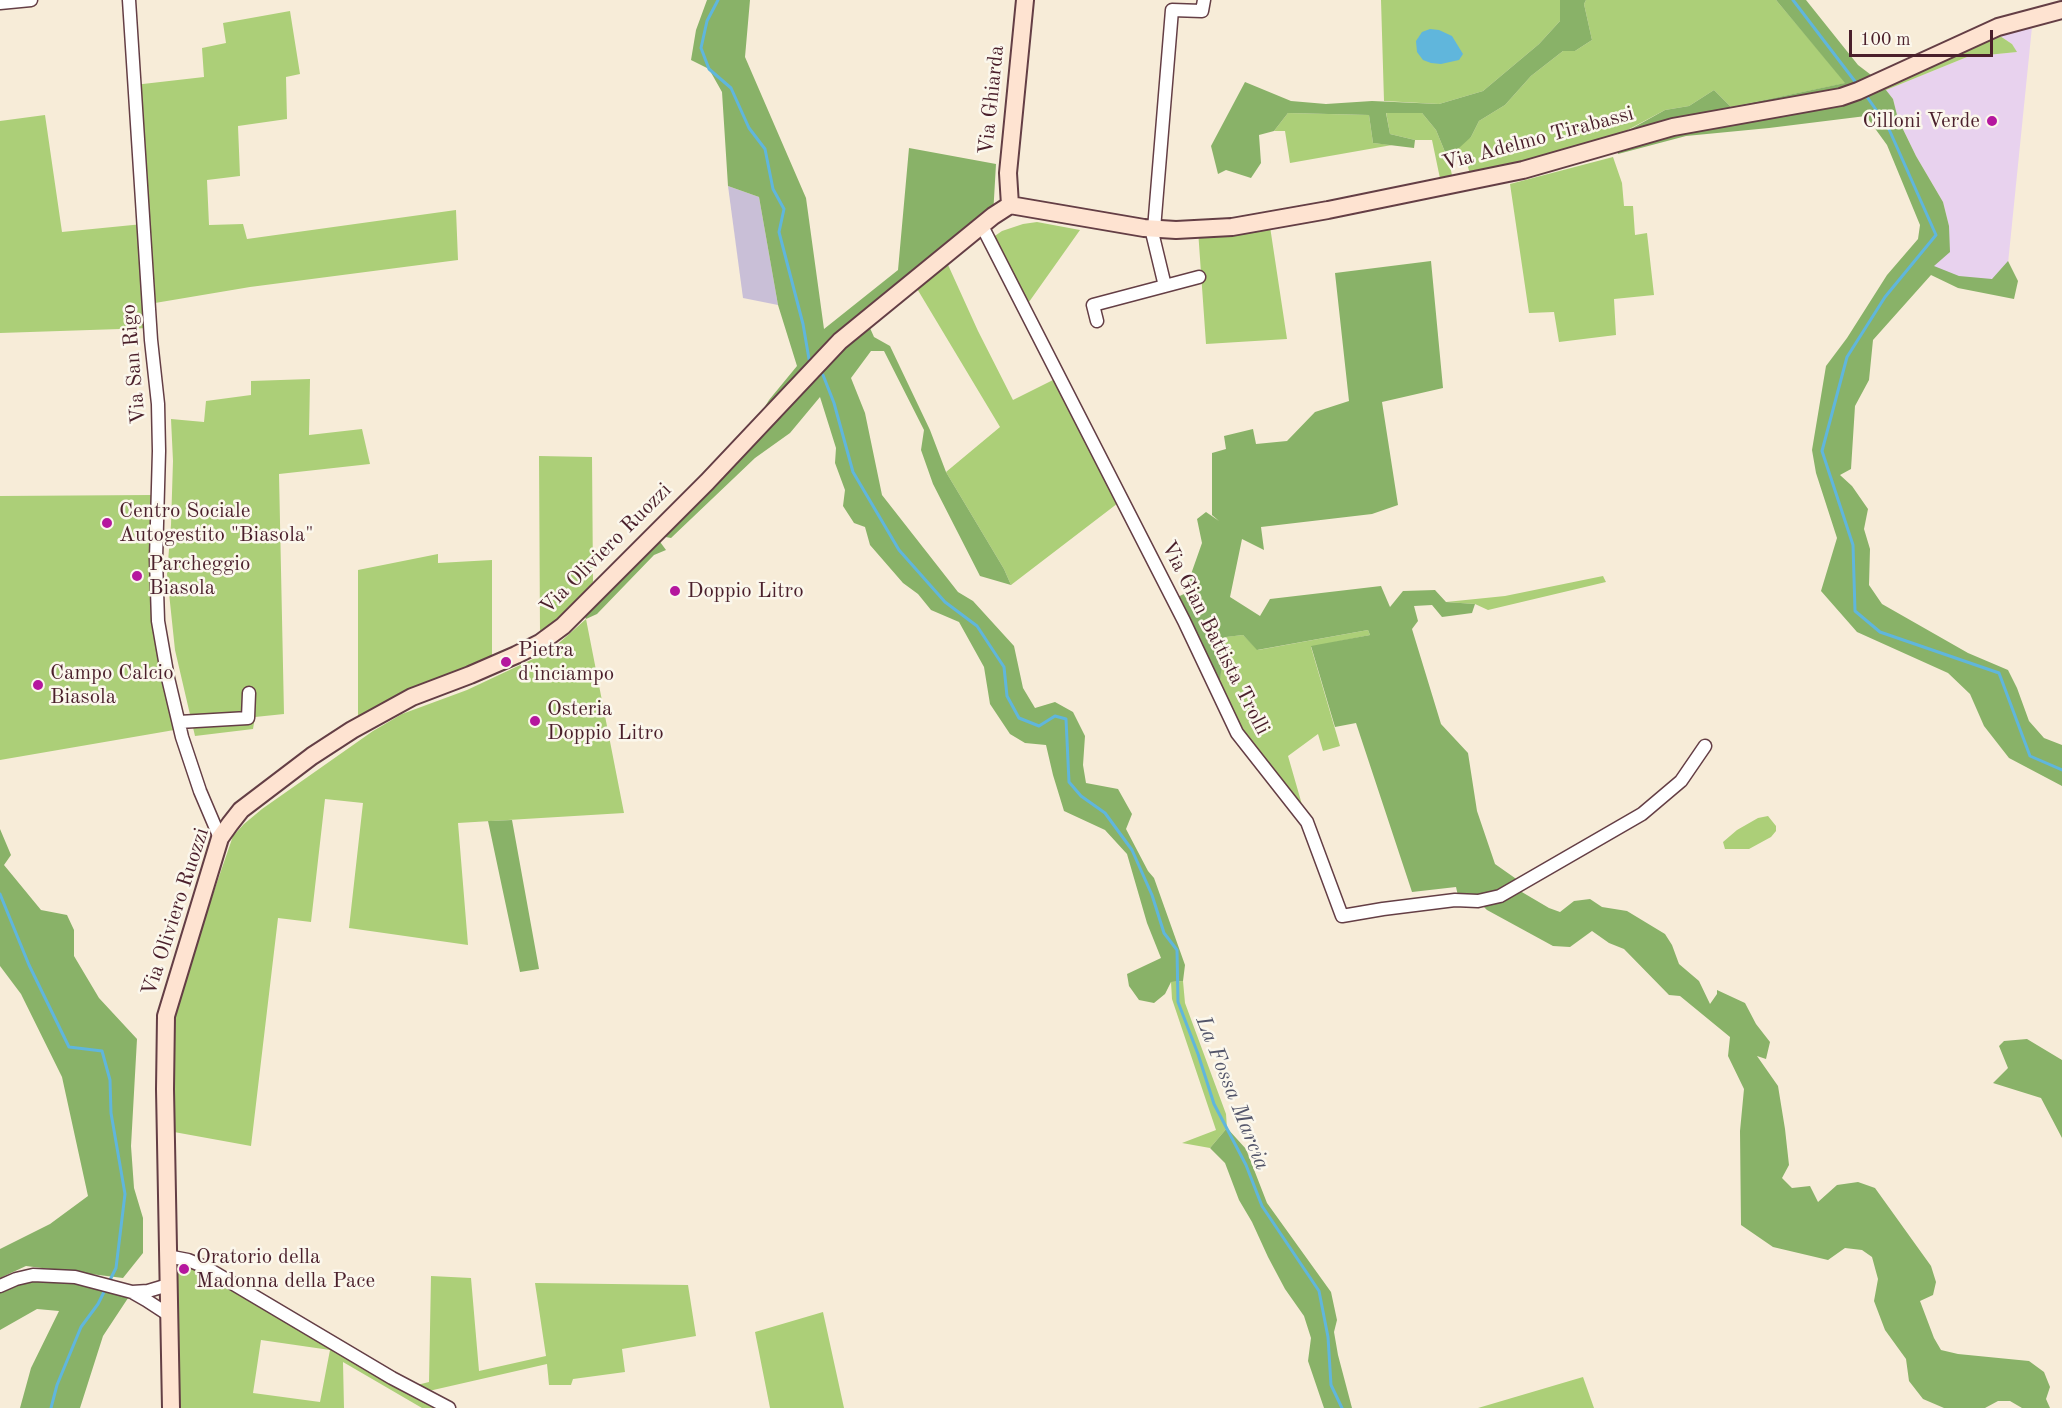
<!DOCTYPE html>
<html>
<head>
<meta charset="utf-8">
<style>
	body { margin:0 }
	#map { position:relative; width:2062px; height:1408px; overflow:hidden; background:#f7ecd8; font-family:"Old Standard TT",serif }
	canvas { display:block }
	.scale { position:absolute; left:1849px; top:30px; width:144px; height:27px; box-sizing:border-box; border:3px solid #4a1f2b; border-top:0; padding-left:8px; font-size:18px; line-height:21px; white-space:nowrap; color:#4a1f2b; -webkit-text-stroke:4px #fbf7ec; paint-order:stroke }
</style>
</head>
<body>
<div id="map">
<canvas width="2062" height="1408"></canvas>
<div class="scale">100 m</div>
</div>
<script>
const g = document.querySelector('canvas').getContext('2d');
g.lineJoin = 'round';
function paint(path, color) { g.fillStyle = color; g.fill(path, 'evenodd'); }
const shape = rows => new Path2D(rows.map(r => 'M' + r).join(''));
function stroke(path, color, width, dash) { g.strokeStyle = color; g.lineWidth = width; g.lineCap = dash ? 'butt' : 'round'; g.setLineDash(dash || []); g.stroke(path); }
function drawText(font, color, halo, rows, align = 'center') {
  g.font = font + ' "Old Standard TT",serif'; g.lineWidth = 5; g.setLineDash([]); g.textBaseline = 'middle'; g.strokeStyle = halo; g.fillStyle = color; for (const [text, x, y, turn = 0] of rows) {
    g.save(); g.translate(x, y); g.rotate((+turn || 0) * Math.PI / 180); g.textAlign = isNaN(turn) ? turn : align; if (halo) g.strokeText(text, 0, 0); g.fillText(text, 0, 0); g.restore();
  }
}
paint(shape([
	[2033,17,2005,293,1929,269,1949,226,1943,202,1916,156,1898,119,1893,99,1886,90,1967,57,2016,52,2012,44,1997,34]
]), '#e8d2ee');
paint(shape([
	[728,186,759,197,778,305,743,298]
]), '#c9bfd7');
paint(shape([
	[1381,0,1560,0,1560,21,1539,44,1483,91,1439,104,1384,101],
	[1586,0,1776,0,1846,83,1731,107,1714,90,1689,106,1665,110,1620,134,1472,182,1464,152,1448,156,1454,185,1442,188,1432,140,1415,140,1390,134,1386,112,1422,113,1436,130,1445,152,1471,137,1479,121,1505,105,1531,76,1563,51,1575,51,1592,40,1584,4],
	[290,11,300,74,286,77,287,119,238,126,240,176,207,180,209,225,243,224,247,239,456,210,458,260,250,287,149,304,150,328,0,333,0,121,45,115,62,232,143,224,134,85,204,77,202,48,226,43,223,23],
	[1997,34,2012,44,2017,52,1967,57,1886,90,1879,81],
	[1288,113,1369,115,1373,143,1392,145,1290,163,1285,131,1274,131],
	[1613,157,1622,183,1624,206,1633,206,1635,235,1647,233,1654,295,1614,299,1616,335,1559,342,1554,312,1529,313,1510,184],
	[1269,220,1287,339,1206,344,1198,230],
	[1037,222,1080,230,1024,309,989,240,1002,231,1023,224],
	[944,256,978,331,1013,400,1059,377,1122,500,1011,585,1004,569,946,472,1000,427,913,282],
	[310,379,309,435,362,429,370,464,279,474,284,714,255,717,253,729,195,736,175,650,167,574,171,525,173,461,171,419,204,422,206,401,251,395,251,381],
	[539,456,592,457,593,582,570,611,540,633],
	[151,495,151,617,158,617,180,729,0,760,0,496],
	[438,554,438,563,492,560,492,658,358,717,358,570],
	[1603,576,1606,582,1488,610,1475,604,1446,602,1505,596],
	[586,619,624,813,458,823,468,945,349,928,363,803,325,799,311,922,278,918,251,1146,174,1132,174,1007,233,836,244,824,262,809,373,731,402,714,467,690,550,651],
	[1368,630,1370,635,1311,647,1340,746,1323,751,1318,734,1288,756,1307,822,1237,733,1218,694,1225,637,1243,635,1258,650],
	[1768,816,1776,826,1776,831,1771,837,1749,849,1725,849,1723,842,1737,830,1758,818],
	[1183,981,1185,1003,1226,1114,1227,1128,1210,1148,1182,1143,1216,1130,1172,999,1171,982],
	[176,1262,199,1268,409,1387,429,1382,431,1276,471,1278,479,1371,546,1356,535,1283,688,1285,696,1336,622,1349,625,1372,573,1379,571,1385,549,1385,547,1364,420,1393,436,1402,435,1408,422,1408,343,1362,344,1408,178,1408],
	[261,1340,330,1350,320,1402,253,1393],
	[823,1312,844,1408,770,1408,755,1332],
	[1583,1377,1594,1408,1478,1408]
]), '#accf78');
paint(shape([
	[707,0,750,0,745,57,806,198,824,329,898,270,909,148,996,164,993,216,866,319,874,337,890,346,930,430,946,472,1004,569,1011,585,980,576,933,484,921,450,924,430,884,351,871,351,851,378,865,413,882,495,958,592,973,601,1014,646,1023,688,1035,708,1055,702,1073,712,1085,736,1083,765,1086,783,1118,789,1132,814,1126,829,1148,871,1154,878,1185,965,1183,981,1171,982,1165,994,1154,1003,1139,1000,1129,986,1127,974,1161,958,1147,923,1127,854,1105,830,1064,811,1053,775,1046,745,1025,743,1010,734,990,704,984,667,959,622,931,610,918,594,903,583,870,545,865,527,854,523,843,506,845,490,835,463,836,448,820,397,790,433,755,458,671,538,655,535,666,550,654,555,597,614,586,619,581,608,744,441,769,400,797,366,778,305,759,197,728,186,722,92,709,69,691,60,696,30],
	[1560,0,1586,0,1584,4,1592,40,1575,51,1563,51,1531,76,1505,105,1479,121,1471,137,1459,148,1445,152,1436,130,1422,113,1386,113,1390,134,1415,140,1414,148,1373,143,1369,115,1288,113,1274,131,1259,135,1261,163,1251,178,1226,170,1218,174,1211,146,1245,82,1291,101,1326,104,1372,101,1439,104,1483,91,1539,44,1560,21],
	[1776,0,1806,0,1858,65,1879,81,1893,99,1898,119,1916,156,1943,202,1949,226,1950,252,1934,266,1959,276,1992,279,2008,261,2018,281,2014,299,1958,288,1931,275,1873,340,1869,380,1855,406,1851,469,1840,475,1852,486,1868,509,1864,529,1870,549,1869,585,1882,604,1968,653,2008,670,2017,688,2029,721,2044,738,2062,745,2062,786,2009,758,1984,726,1970,694,1948,673,1857,632,1821,591,1837,538,1816,473,1812,450,1826,366,1847,338,1887,275,1918,239,1920,225,1887,145,1866,116,1769,128,1686,136,1618,154,1616,144,1620,135,1665,110,1689,106,1714,90,1731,107,1845,83],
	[1431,261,1443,388,1382,402,1398,505,1372,514,1261,527,1264,550,1242,539,1230,597,1260,616,1270,599,1381,586,1390,607,1403,591,1435,590,1446,602,1475,604,1472,613,1442,617,1432,605,1414,606,1418,621,1412,629,1441,724,1468,753,1477,811,1495,864,1522,883,1515,888,1549,908,1560,912,1574,901,1590,899,1602,907,1627,911,1665,934,1672,945,1679,964,1699,981,1710,1004,1717,994,1717,990,1745,1003,1756,1024,1770,1042,1766,1059,1757,1056,1778,1086,1785,1129,1789,1165,1782,1178,1792,1188,1810,1186,1818,1202,1837,1185,1858,1182,1875,1188,1931,1266,1936,1282,1933,1295,1920,1301,1934,1338,1941,1350,1958,1354,2029,1361,2044,1372,2050,1387,2046,1399,2050,1408,2022,1408,2010,1401,1998,1401,1985,1408,1944,1408,1923,1399,1909,1381,1906,1359,1885,1330,1874,1301,1878,1279,1872,1257,1862,1250,1845,1248,1828,1260,1773,1247,1741,1225,1740,1131,1744,1089,1728,1056,1730,1037,1680,996,1669,995,1624,949,1609,943,1592,931,1570,947,1553,946,1487,910,1478,901,1459,900,1456,887,1412,892,1356,723,1335,727,1311,646,1370,635,1368,630,1257,650,1243,635,1226,637,1218,694,1173,599,1184,594,1202,543,1197,519,1206,512,1219,521,1212,515,1212,453,1226,449,1224,436,1253,429,1256,444,1287,441,1315,412,1349,401,1335,273],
	[512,820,539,969,520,972,488,821],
	[0,829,11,855,4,865,41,910,67,915,74,930,74,956,99,998,137,1039,131,1146,134,1188,143,1218,143,1253,123,1278,26,1266,0,1278,0,1249,50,1224,88,1196,62,1077,21,994,0,966],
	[2027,1039,2062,1060,2062,1138,2041,1098,1993,1083,2008,1068,1999,1046,2004,1041],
	[1227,1128,1246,1149,1267,1203,1331,1292,1337,1320,1334,1332,1338,1355,1352,1408,1324,1408,1308,1361,1311,1338,1304,1316,1285,1289,1268,1257,1252,1222,1239,1200,1225,1163,1210,1148],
	[33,1275,132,1292,103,1336,80,1408,20,1408,31,1368,59,1311,37,1309,0,1330,0,1286]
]), '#89b268');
paint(shape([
	[1430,29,1439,30,1452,36,1463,54,1459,60,1441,64,1431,63,1423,60,1417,52,1416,41,1422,32]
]), '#60b6dc');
stroke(shape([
	[718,0,707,21,701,48,709,69,731,88,749,128,765,149,773,189,784,209,779,232,803,324,809,359],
	[1793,0,1857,84],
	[1865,94,1888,127,1936,235,1885,297,1847,357,1822,451,1853,545,1855,611,1880,632,1999,673,2030,756,2062,770],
	[823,375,834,403,853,472,899,550,945,602,977,626,1004,667,1007,696,1019,718,1039,726,1055,716,1066,719,1069,782,1081,796,1105,813,1132,850,1152,895,1164,933,1177,950,1178,1002,1198,1054,1214,1104,1246,1165,1262,1206,1319,1291,1328,1337,1331,1385,1342,1408],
	[0,894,29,965,69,1047,102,1051,110,1080,111,1113,125,1194,116,1268,109,1282],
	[51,1408,57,1385,81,1327,98,1304,106,1288]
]), '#60b6dc', 3);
const street = shape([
	[129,0,151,340,158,404,159,451,156,559,158,621,168,678,182,737,200,791,220,838],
	[0,3,31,0],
	[982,226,1184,621,1237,733,1307,822,1342,916,1383,909,1455,900,1478,901,1500,896,1642,814,1681,781,1705,746],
	[1151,228,1165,286],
	[1154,229,1172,10,1202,11,1204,0],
	[1097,321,1093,305,1199,277],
	[179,722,248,718,249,693],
	[167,1256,188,1260,205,1267,392,1378,449,1408],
	[0,1286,16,1279,33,1275,75,1277,132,1292,146,1300,169,1315],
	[132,1292,148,1291,168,1285]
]);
const secondary = shape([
	[1010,205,1144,228,1176,230,1232,227,1328,210,1523,170,1673,127,1841,97,1858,91,1998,27,2062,10],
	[1010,205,1008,173,1025,0],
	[171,1408,165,1089,166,1016,220,838,230,824,241,810,312,756,352,730,412,697,470,675,516,655,540,643,563,626,707,482,840,341,993,216,1010,205]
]);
stroke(street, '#643e45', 15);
stroke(secondary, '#643e45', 20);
stroke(street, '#fff', 12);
stroke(secondary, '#fee3d1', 16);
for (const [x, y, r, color] of [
	[1992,121,6,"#b5179e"],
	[107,523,6,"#b5179e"],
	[137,576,6,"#b5179e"],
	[675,591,6,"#b5179e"],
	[506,662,6,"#b5179e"],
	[38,685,6,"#b5179e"],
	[535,721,6,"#b5179e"],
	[184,1269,6,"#b5179e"]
]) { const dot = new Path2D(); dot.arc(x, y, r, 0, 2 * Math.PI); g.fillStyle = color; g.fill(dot); stroke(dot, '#fbf7ec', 2); }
drawText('21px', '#4a1f2b', '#fbf7ec', [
	["Via Ghiarda",992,100,-84],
	["Via Adelmo Tirabassi",1538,139,-15],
	["Via San Rigo",134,364,-95],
	["Via Oliviero Ruozzi",606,549,-45],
	["Via Gian Battista Trolli",1215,638,63],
	["Via Oliviero Ruozzi",176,912,-72]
]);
drawText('21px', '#4a1f2b', '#fbf7ec', [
	["Cilloni Verde",1980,121,"right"],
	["Centro Sociale",119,511],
	["Autogestito \"Biasola\"",119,535],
	["Parcheggio",149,564],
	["Biasola",149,588],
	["Doppio Litro",687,591],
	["Pietra",518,650],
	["d'inciampo",518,674],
	["Campo Calcio",50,673],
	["Biasola",50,697],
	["Osteria",547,709],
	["Doppio Litro",547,733],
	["Oratorio della",196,1257],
	["Madonna della Pace",196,1281]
], 'left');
drawText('italic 22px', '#525469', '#fbf7ec', [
	["La Fossa Marcia",1232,1093,68]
]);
</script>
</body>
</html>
